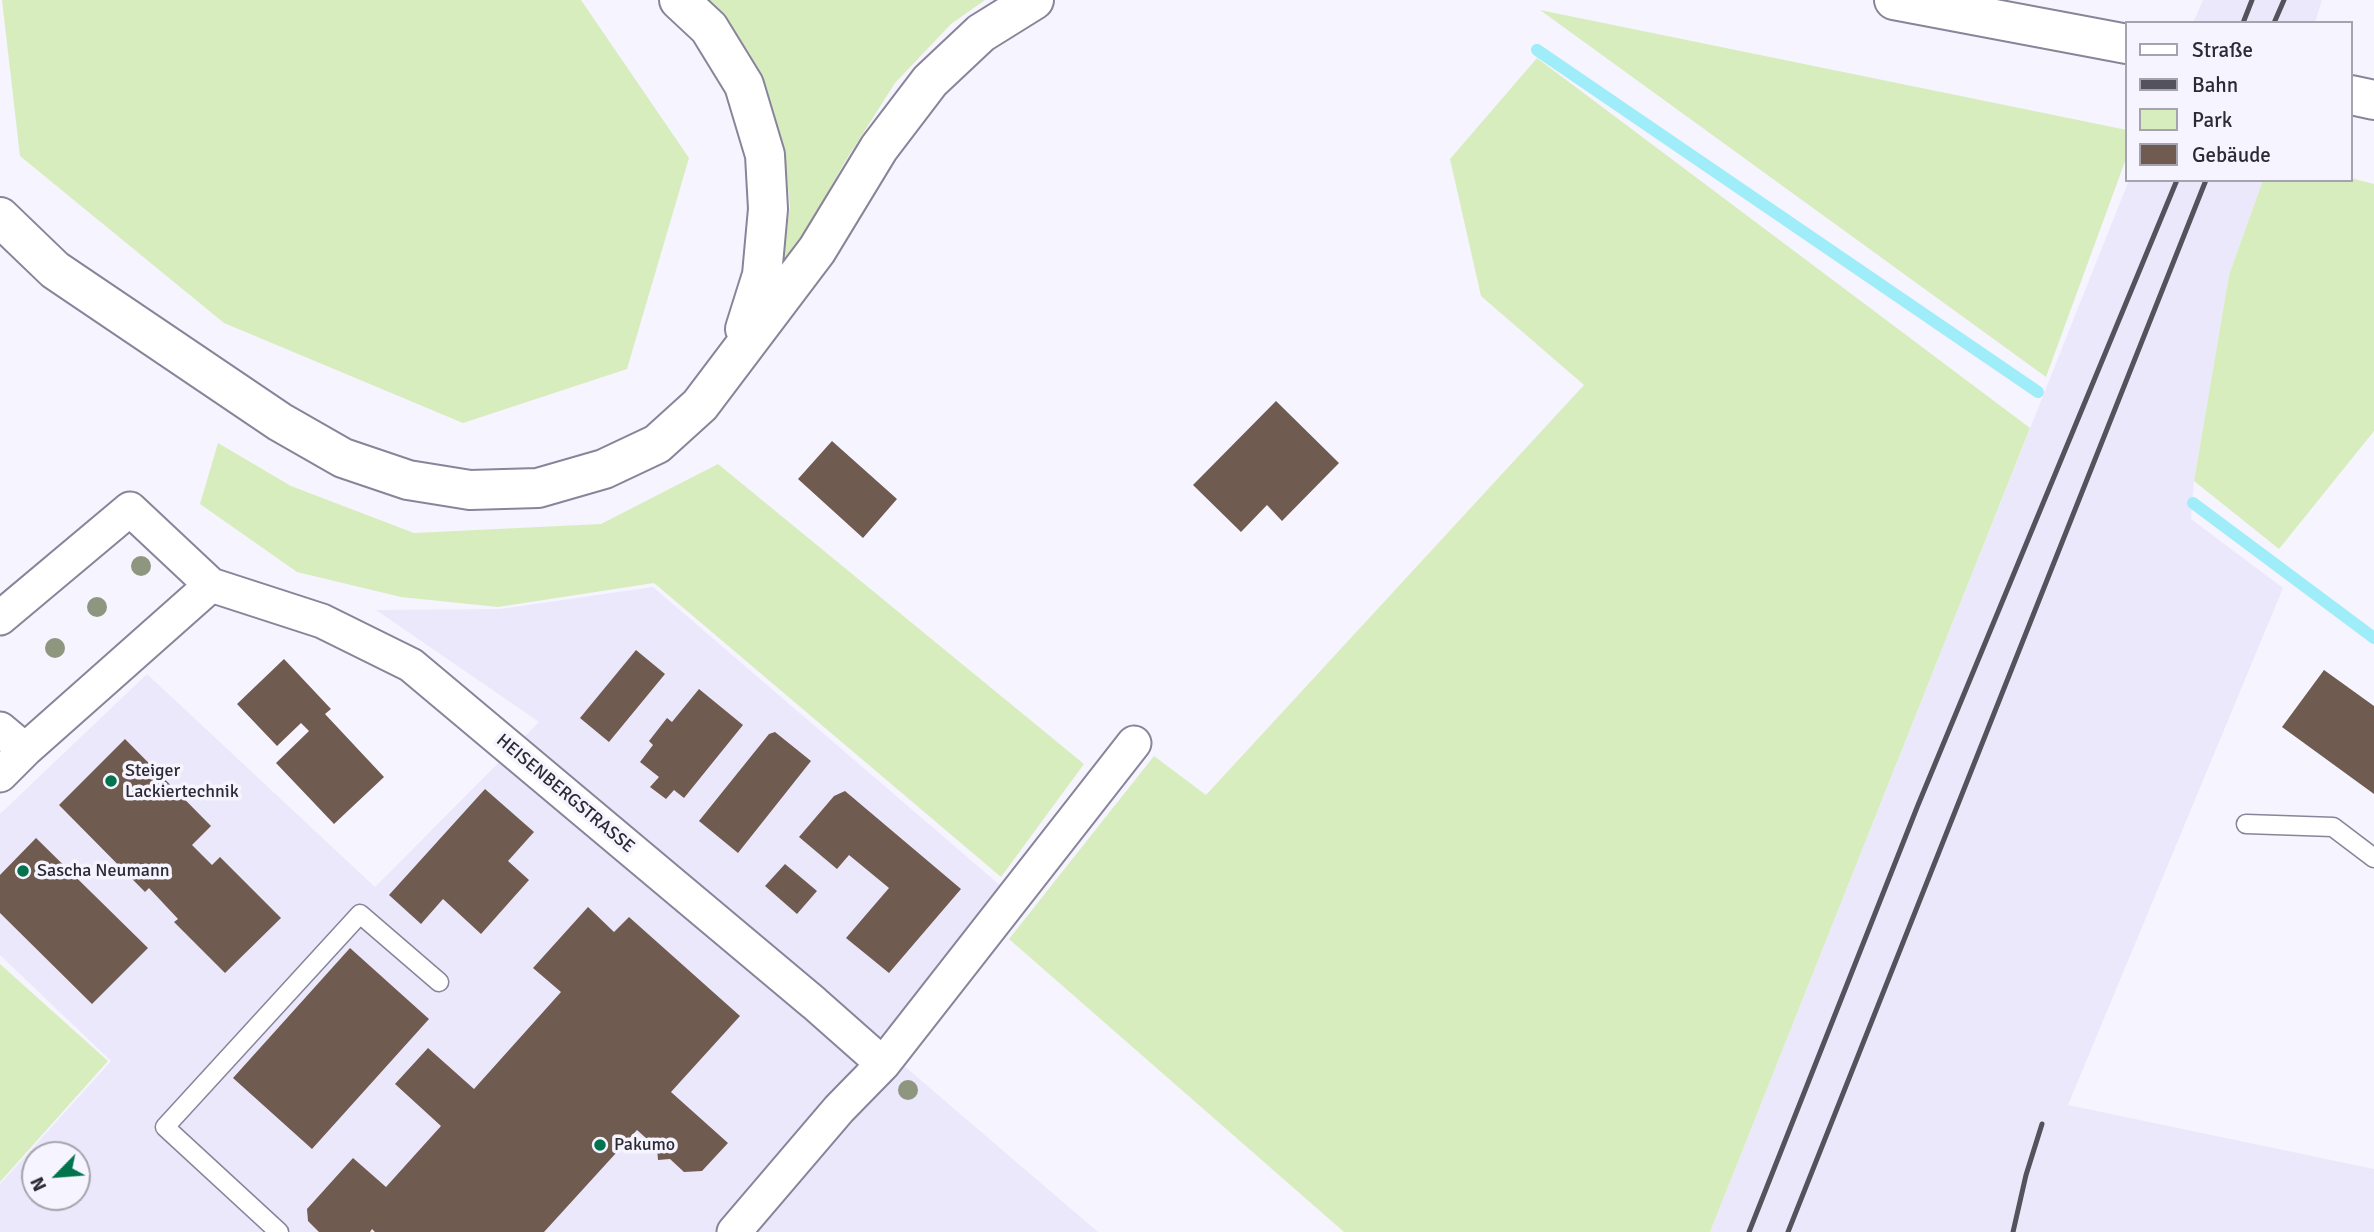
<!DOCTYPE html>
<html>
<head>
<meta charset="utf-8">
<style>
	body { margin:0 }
	#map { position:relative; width:2374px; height:1232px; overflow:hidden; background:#f6f4fe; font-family:Signika,sans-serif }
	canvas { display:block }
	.legend { position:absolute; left:2125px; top:21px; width:228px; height:161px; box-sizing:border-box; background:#f6f4fe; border:2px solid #a5a3ad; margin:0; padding:9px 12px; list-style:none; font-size:21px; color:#2c2a33 }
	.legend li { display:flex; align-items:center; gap:14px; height:35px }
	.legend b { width:35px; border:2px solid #a5a3ad }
	.north { position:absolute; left:21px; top:1141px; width:70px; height:70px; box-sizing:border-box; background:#f6f4fe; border:2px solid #a5a3ad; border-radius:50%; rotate:245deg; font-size:19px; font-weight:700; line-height:28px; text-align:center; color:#2c2a33 }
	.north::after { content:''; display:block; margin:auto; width:24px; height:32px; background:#01744e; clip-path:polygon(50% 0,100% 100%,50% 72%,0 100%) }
</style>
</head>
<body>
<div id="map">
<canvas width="2374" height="1232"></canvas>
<ul class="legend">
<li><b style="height:9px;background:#fff"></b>Straße</li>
<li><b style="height:9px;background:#54525c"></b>Bahn</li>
<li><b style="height:19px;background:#d8edbd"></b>Park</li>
<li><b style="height:19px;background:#705b51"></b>Gebäude</li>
</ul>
<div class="north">N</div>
</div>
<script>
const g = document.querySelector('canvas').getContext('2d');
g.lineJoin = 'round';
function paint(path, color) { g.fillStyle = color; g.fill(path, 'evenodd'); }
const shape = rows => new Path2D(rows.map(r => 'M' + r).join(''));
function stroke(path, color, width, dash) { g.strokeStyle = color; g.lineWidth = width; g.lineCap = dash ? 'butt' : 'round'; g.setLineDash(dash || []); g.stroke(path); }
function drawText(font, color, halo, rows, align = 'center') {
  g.font = font + ' Signika,sans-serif'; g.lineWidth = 7; g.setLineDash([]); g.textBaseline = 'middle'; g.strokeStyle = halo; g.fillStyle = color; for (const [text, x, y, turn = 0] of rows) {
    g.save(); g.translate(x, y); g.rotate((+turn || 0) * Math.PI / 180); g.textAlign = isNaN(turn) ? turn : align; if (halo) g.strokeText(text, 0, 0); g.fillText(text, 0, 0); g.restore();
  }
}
paint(shape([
	[2203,0,2322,0,2315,23,2193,23],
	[2129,180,2263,180,2229,275,2194,481,2191,519,2283,588,2068,1105,2374,1169,2374,1232,1710,1232],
	[653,587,1002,887,882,1047,1098,1232,0,1232,0,1184,111,1061,0,955,0,814,147,674,375,887,539,722,376,610,500,609],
	[35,1155,77,1155,77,1197,35,1197]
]), '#ece8fb');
paint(shape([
	[2,0,581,0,689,158,627,369,463,423,224,323,20,156],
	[701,0,985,0,951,24,895,83,846,160,780,276,790,207,785,156,767,102],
	[1540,10,2127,130,2127,156,2046,377],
	[1537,58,2030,428,1710,1232,1344,1232,1009,939,1154,756,1206,795,1584,385,1481,296,1450,159],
	[2351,178,2374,184,2374,431,2279,549,2194,481,2229,275,2263,180,2351,180],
	[218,443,291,486,414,533,601,524,718,464,1084,764,1001,877,654,583,498,607,401,597,297,572,200,504],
	[0,964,108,1061,0,1182]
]), '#d8edbd');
stroke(shape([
	[1537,50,2038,392],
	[2193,503,2374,638]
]), '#9eedf9', 12);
paint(shape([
	[1276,401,1339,463,1282,521,1267,505,1241,532,1193,485],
	[832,441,897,499,863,538,798,479],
	[636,650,665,674,609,742,580,718],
	[284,659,331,709,325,714,384,777,334,824,276,763,309,731,301,723,277,746,237,704],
	[2324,670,2374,706,2374,794,2282,727],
	[699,689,743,725,684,798,674,790,666,799,650,787,659,777,640,762,653,745,649,741,667,718,672,722],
	[775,732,811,761,738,853,699,821,769,734],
	[125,739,211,826,192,845,212,865,220,857,281,918,225,973,174,922,178,919,149,888,145,892,59,805],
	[485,789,534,832,508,861,529,880,481,934,443,899,421,924,389,895],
	[845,791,961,889,889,973,846,938,889,888,849,855,837,869,799,837,834,796],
	[36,838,148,948,92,1004,0,913,0,875],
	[785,864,817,891,797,914,765,886],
	[588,907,614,932,629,917,740,1016,671,1092,728,1143,702,1171,684,1172,670,1159,658,1160,657,1148,637,1130,544,1232,375,1232,372,1229,370,1232,319,1232,308,1221,307,1209,353,1158,386,1187,441,1126,395,1084,428,1048,474,1089,561,992,533,968],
	[350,948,429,1019,312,1149,233,1078]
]), '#705b51');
const lane = shape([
	[2246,824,2333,827,2374,858],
	[279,1232,165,1127,360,914,439,982]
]);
const street = shape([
	[0,618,130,509,211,585,322,621,411,665,814,1003,883,1064],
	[0,729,25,750,211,585],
	[0,775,25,750],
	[734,1232,839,1109,883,1064,1134,743]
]);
const highway = shape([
	[679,0,709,28,744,85,765,155,768,209,762,275,745,329],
	[1894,0,2127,44],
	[2351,95,2374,100],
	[0,217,55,270,280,422,343,458,408,480,470,490,538,488,604,469,657,444,700,405,817,250,879,148,930,81,981,33,1034,0]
]);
stroke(lane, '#888499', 21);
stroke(street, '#888499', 37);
stroke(highway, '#888499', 42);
stroke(lane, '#fff', 18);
stroke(street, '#fff', 33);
stroke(highway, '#fff', 38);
stroke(shape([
	[2243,23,2252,0],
	[2274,23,2284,0],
	[1749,1232,1918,805,2177,180],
	[1788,1232,2206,180],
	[2013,1232,2026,1175,2042,1124]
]), '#54525c', 5);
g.fillStyle = '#8e9680';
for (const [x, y] of [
	[141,566],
	[97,607],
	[55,648],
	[908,1090]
]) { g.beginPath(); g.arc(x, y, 10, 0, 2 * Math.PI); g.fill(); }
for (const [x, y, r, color] of [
	[111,781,7,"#01744e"],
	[23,871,7,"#01744e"],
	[600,1145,7,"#01744e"]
]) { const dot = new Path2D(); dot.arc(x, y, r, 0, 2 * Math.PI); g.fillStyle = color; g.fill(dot); stroke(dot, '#f6f4fe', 2.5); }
drawText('18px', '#2c2a33', '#f6f4fe', [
	["Steiger",125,771],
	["Lackiertechnik",125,792],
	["Sascha Neumann",37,871],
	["Pakumo",614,1145]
], 'left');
drawText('18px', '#2c2a33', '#f6f4fe', [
	["HEISENBERGSTRASSE",565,794,40]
]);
</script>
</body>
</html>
